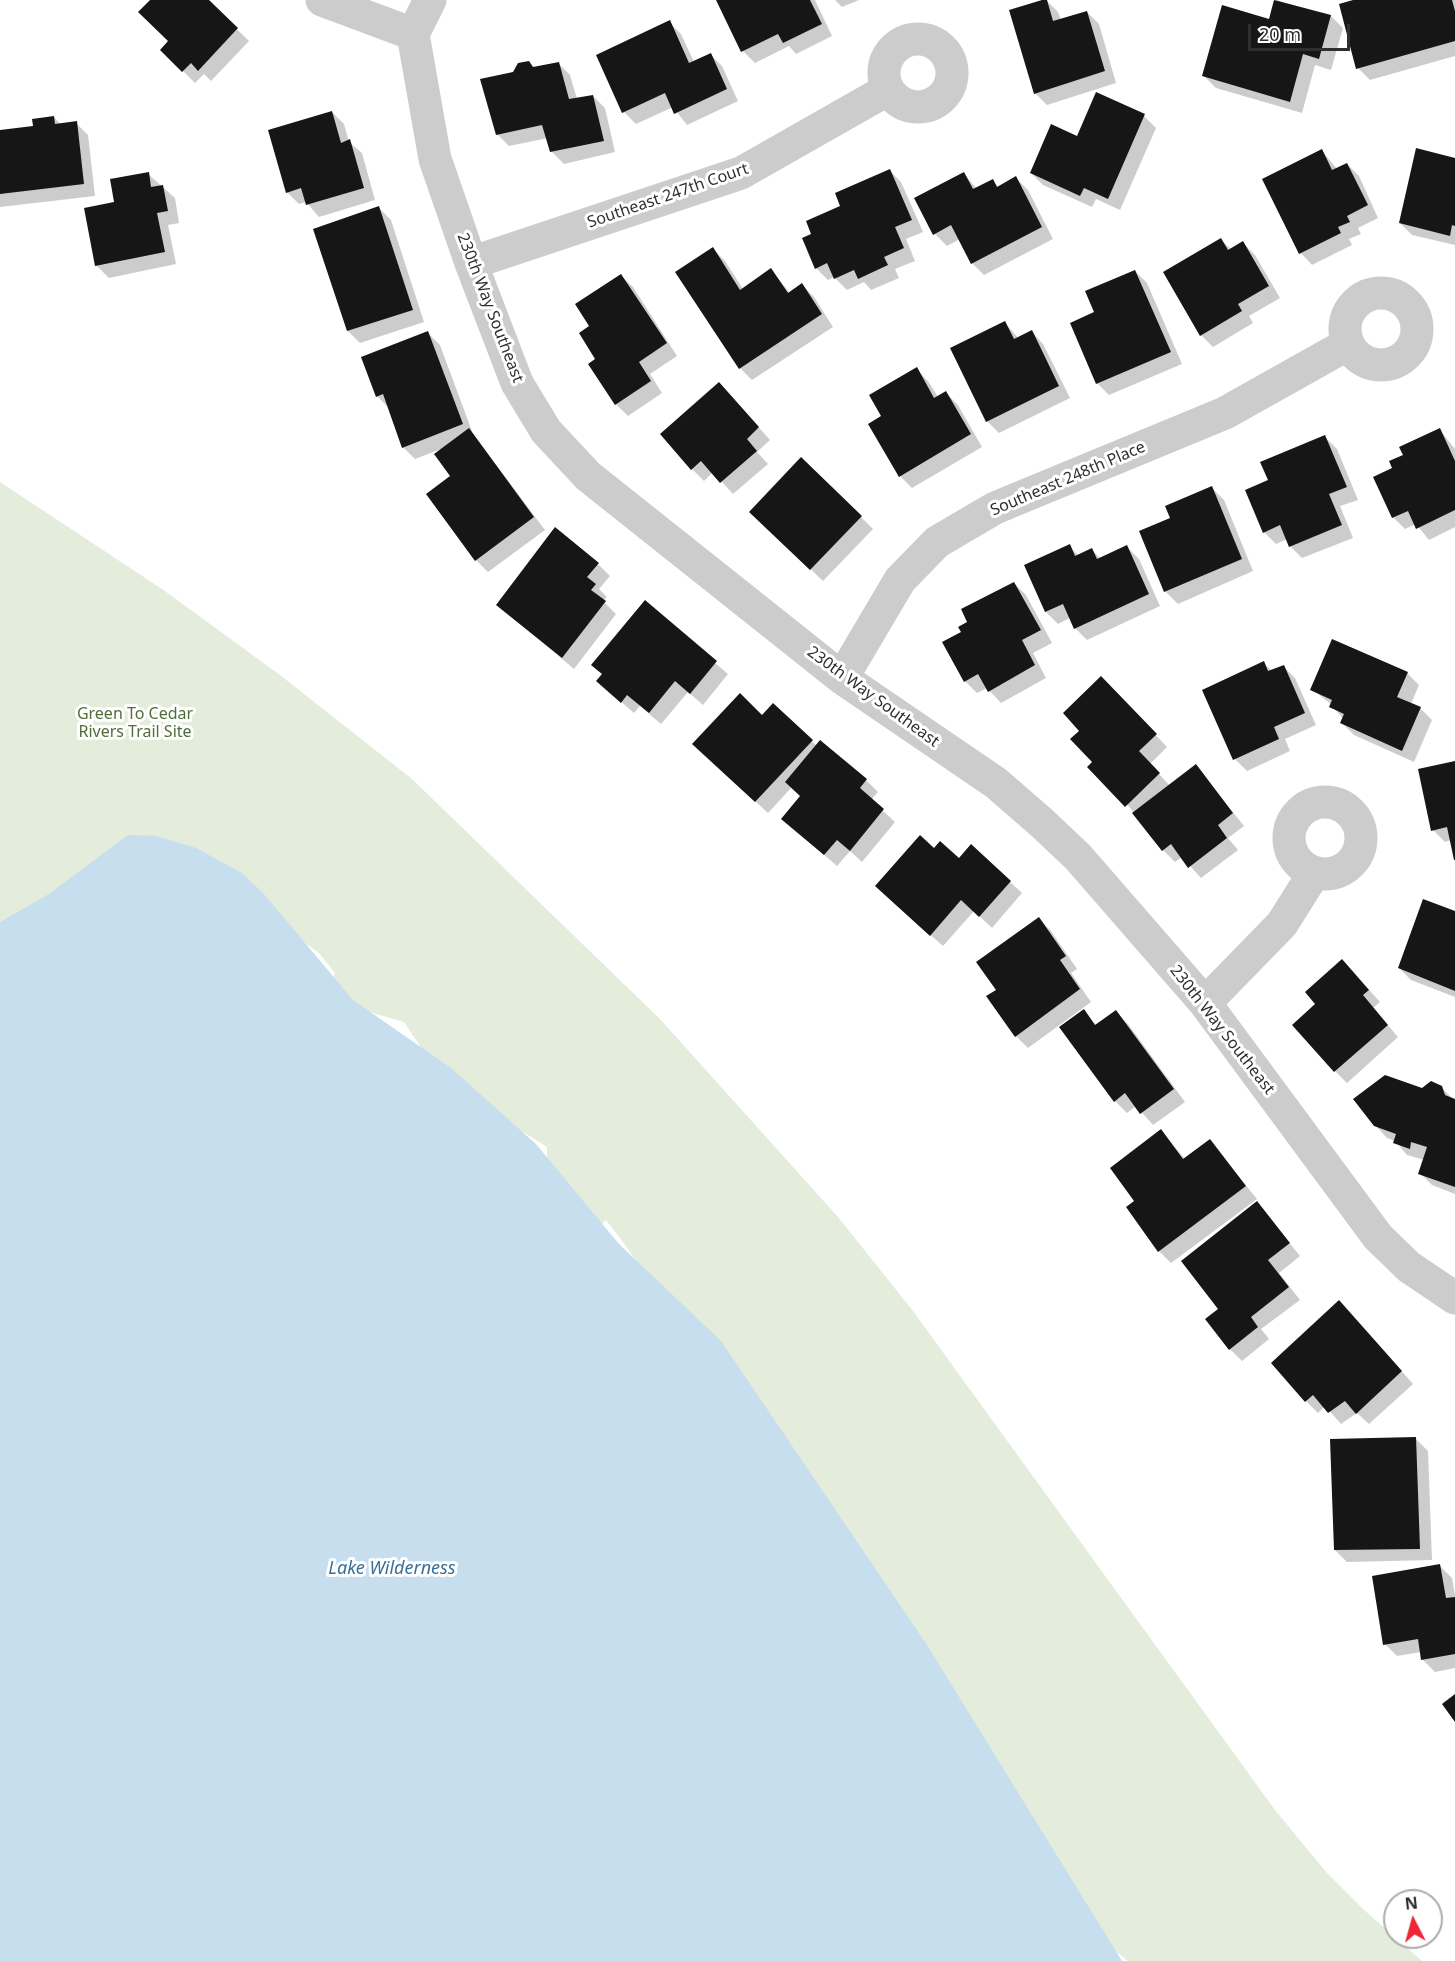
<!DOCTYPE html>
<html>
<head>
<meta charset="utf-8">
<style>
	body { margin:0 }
	#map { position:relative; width:1455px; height:1961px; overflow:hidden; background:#fff; font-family:"Noto Sans",sans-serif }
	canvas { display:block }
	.north { position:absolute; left:1383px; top:1889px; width:60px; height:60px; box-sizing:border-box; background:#fff; border:2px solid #acacac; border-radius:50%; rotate:354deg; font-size:16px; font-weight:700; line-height:24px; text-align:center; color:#2f2f2f }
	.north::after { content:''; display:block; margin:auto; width:21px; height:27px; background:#f02633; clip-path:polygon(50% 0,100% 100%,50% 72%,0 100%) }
	.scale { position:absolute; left:1248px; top:24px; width:102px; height:27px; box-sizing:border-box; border:3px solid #2f2f2f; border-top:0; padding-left:8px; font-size:18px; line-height:21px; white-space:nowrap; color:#2f2f2f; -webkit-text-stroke:4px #fff; paint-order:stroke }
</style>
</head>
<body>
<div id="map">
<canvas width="1455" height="1961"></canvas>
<div class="north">N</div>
<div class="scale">20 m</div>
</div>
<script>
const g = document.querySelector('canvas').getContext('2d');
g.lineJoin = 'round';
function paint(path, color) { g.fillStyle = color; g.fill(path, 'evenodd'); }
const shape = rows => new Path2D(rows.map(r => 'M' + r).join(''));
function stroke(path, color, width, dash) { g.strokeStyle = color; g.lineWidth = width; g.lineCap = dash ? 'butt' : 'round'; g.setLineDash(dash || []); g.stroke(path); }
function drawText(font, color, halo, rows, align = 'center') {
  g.font = font + ' "Noto Sans",sans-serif'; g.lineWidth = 6; g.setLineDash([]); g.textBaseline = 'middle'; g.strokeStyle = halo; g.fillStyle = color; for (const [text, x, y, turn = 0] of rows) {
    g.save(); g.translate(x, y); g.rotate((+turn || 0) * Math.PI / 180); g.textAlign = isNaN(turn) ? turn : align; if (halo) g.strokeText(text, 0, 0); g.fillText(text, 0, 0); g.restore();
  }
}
paint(shape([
	[0,482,162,589,280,675,412,779,660,1019,838,1217,913,1311,1275,1810,1327,1873,1363,1909,1422,1961,1128,1961,1113,1949,623,1242,606,1220,600,1226,547,1168,547,1147,444,1082,404,1022,366,1011,320,1004,335,973,319,953,275,922,110,870,28,907,0,922]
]), '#e4eddb');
paint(shape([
	[128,835,156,836,196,848,242,873,263,893,353,1000,451,1068,536,1144,619,1244,721,1341,927,1645,1122,1961,0,1961,0,922,49,894]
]), '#c6deee');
paint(shape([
	[152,0,207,0,249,41,211,81,204,74,195,83,162,50,170,41],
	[718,0,815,0,832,36,796,54,789,46,755,63,743,51],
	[835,0,859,0,842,7],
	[1046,0,1058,12,1061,20,1087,12,1099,24,1116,83,1047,105,1035,93],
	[1276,0,1331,16,1343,28,1331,70,1315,65,1302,113,1216,88,1204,76,1270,21],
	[1359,0,1455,0,1455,56,1370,80,1358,68],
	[669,22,681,34,694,62,710,54,722,66,738,101,687,125,673,107,636,124,624,112],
	[529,62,535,69,558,63,570,75,577,99,593,96,605,108,615,152,564,164,552,152,548,138,509,146,497,134,514,74],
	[332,112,344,124,349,142,362,153,375,200,319,217,306,202,299,204,287,192],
	[1144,116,1156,128,1120,210,1096,199,1092,207,1043,185,1031,173,1077,138],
	[54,117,61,125,76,123,88,135,95,196,0,207,0,131,34,127],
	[1322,151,1337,169,1347,164,1359,176,1378,218,1358,228,1361,234,1349,239,1352,245,1312,265,1301,253],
	[1455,159,1455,245,1412,235,1400,223],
	[889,170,901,182,923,232,906,239,915,261,895,269,899,278,871,290,864,282,847,290,834,277,828,280,816,268,813,235,842,207],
	[148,174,175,198,179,223,168,225,176,264,109,278,97,266,116,203],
	[964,174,977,189,992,181,999,187,1016,178,1028,190,1053,239,984,275,972,263,960,239,947,246,935,234,916,199],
	[379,208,391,220,424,322,360,343,348,331],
	[1221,240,1232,250,1243,243,1255,255,1280,298,1249,316,1253,323,1213,347,1201,335],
	[713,249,725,261,743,289,771,270,790,293,802,285,814,297,833,327,752,380,740,368,677,272],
	[1135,271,1147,283,1182,364,1109,395,1097,383,1096,313],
	[621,276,633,287,677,356,650,374,662,393,628,416,616,404,597,359,591,326],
	[1005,323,1019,339,1032,332,1043,344,1070,398,999,433,987,421,952,349],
	[428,333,440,345,473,434,545,530,488,572,476,560,452,476,441,449,415,459,403,447,389,408,377,396],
	[916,369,928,381,938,397,946,393,958,405,982,447,912,488,900,476,883,417],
	[731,396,770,440,757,452,768,464,733,494,713,472,704,481,692,469],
	[1439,429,1455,449,1455,527,1429,540,1416,524,1405,529,1393,517,1394,469,1405,456],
	[1325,437,1337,449,1358,500,1340,506,1353,538,1302,558,1290,546,1287,539,1276,544,1264,532,1270,481],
	[1212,488,1224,500,1253,571,1178,604,1166,592,1141,532,1172,519],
	[751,512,861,517,873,529,823,581],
	[1069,546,1079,556,1092,550,1101,559,1127,547,1139,559,1160,606,1087,640,1075,628,1070,618,1058,624,1046,612,1026,566],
	[598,564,610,576,599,589,607,597,603,601,616,614,574,669,498,605],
	[1014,583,1026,595,1052,643,1033,653,1046,678,1001,703,987,688,977,693,965,681,963,633],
	[645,603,728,674,703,705,688,692,661,724,640,706,634,713,610,692,603,675],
	[1263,663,1272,671,1283,666,1295,678,1316,725,1285,739,1290,751,1247,771,1235,759],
	[1407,673,1419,685,1411,704,1420,708,1432,720,1414,762,1354,735,1342,723,1343,719,1332,705,1312,689],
	[1113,690,1167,747,1150,764,1170,786,1196,766,1244,826,1228,838,1238,850,1201,878,1182,857,1175,862,1163,850,1094,762],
	[773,705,817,746,866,780,878,792,871,800,895,822,862,862,850,851,837,866,783,819,802,796,792,787,768,813,706,756,762,717],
	[1455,762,1455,857,1451,840,1445,842,1433,830],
	[934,850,1010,882,1022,893,992,928,974,911,943,946,889,898],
	[1455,913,1455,997,1411,980,1399,968],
	[1039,919,1051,931,1077,969,1071,973,1091,1002,1028,1048,1016,1036,998,990],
	[1354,973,1380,1002,1373,1008,1398,1037,1347,1083,1335,1071,1317,1005],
	[1084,1011,1097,1026,1116,1012,1128,1024,1185,1102,1153,1125,1136,1106,1127,1113,1115,1101],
	[1441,1087,1455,1101,1455,1194,1432,1185,1420,1173,1424,1160,1407,1155,1395,1141,1387,1138,1375,1125,1422,1089],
	[1161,1131,1185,1159,1210,1141,1257,1199,1171,1263,1159,1251,1136,1201],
	[1257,1203,1300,1256,1279,1273,1300,1300,1261,1329,1269,1339,1242,1361,1230,1349,1220,1309],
	[1351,1314,1413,1384,1369,1424,1357,1413,1341,1424,1325,1406,1318,1413,1306,1401],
	[1416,1439,1428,1451,1432,1560,1347,1562,1335,1550],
	[1440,1566,1452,1578,1455,1595,1455,1668,1435,1672,1423,1660,1421,1652,1397,1656,1385,1644]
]), '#0003');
paint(shape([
	[150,0,209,0,238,28,198,71,191,63,182,72,160,50,168,41,138,12],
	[716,0,810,0,822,24,783,43,778,34,741,52],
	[1042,0,1047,0,1053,21,1087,11,1105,71,1034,94,1009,10],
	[1274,0,1331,15,1319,59,1303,54,1290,102,1202,76,1222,5,1269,19],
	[1353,0,1452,0,1455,11,1455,41,1356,69,1339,4],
	[670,20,689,63,711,53,727,89,674,114,665,93,622,113,596,55],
	[529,61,533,67,559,62,569,99,593,95,604,141,550,152,542,125,496,135,480,79,513,72,518,63],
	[1096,92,1145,114,1108,199,1084,188,1080,196,1030,173,1051,124,1077,136],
	[332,111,341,143,350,139,364,188,306,205,301,188,286,193,268,130],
	[54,116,55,124,77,121,84,184,0,194,0,130,33,126,32,119],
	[1416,148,1455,158,1455,226,1452,225,1450,236,1399,223],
	[1322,149,1332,170,1347,163,1368,205,1347,216,1350,222,1338,227,1341,233,1299,254,1262,179],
	[890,169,912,220,895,227,904,248,884,257,888,265,858,279,854,270,834,279,827,263,815,269,802,238,811,234,806,221,840,206,835,193],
	[149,172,151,187,163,185,168,211,157,213,165,252,95,266,84,208,114,202,110,179],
	[964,172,973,189,993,179,997,187,1016,176,1042,227,971,264,951,225,933,235,914,198],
	[379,206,413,310,347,331,313,229],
	[1221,238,1228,250,1243,241,1269,286,1238,304,1242,311,1200,336,1163,272],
	[713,247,740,290,771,268,788,293,802,283,822,314,739,369,675,272],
	[1135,270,1171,352,1096,384,1070,323,1094,312,1085,291],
	[621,274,667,343,639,362,651,381,615,405,588,364,595,359,579,333,589,326,575,304],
	[1005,321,1014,339,1032,330,1059,386,986,422,950,348],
	[428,331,463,424,402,448,383,394,376,397,361,357],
	[917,367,934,398,946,391,971,434,899,477,868,424,881,416,869,395],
	[719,382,759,427,747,439,757,451,720,483,701,461,691,470,660,434],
	[469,428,534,517,475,561,426,494,450,476,434,454],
	[1440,428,1455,461,1455,510,1416,529,1408,511,1392,518,1373,477,1392,468,1389,461,1403,455,1399,447],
	[1325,435,1347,487,1329,494,1342,525,1289,547,1280,525,1263,533,1245,490,1268,480,1260,462],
	[801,457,862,516,810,570,749,512],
	[1212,486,1242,559,1164,592,1139,531,1170,518,1165,506],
	[555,527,599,563,587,577,596,584,591,590,606,601,562,658,496,605],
	[1070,544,1075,556,1092,548,1097,559,1127,545,1149,594,1074,629,1063,604,1045,612,1024,565],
	[1014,582,1041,630,1022,640,1035,665,988,692,978,674,964,682,942,642,961,632,958,627,967,622,961,609],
	[645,600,717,661,690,694,675,681,649,713,627,695,621,703,596,681,602,674,591,665],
	[1332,639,1408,672,1397,697,1421,707,1402,751,1340,723,1344,714,1329,707,1332,700,1310,690],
	[1264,661,1268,671,1284,665,1305,713,1274,727,1279,739,1233,760,1202,690],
	[1101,676,1157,734,1139,751,1160,773,1125,807,1087,767,1092,762,1070,739,1079,731,1063,713],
	[740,693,762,715,773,703,813,740,755,802,692,744],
	[820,740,867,779,860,788,884,809,850,851,837,840,824,855,781,819,800,796,785,782],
	[1455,761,1455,860,1454,860,1447,827,1431,831,1418,769],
	[1196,764,1233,813,1218,825,1227,838,1188,868,1171,844,1162,851,1132,813],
	[920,835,934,848,940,841,959,858,971,844,1011,881,979,917,961,900,930,936,875,886],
	[1423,899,1455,911,1455,991,1398,968],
	[1039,917,1066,956,1060,960,1080,989,1015,1037,986,996,996,990,976,962],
	[1342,959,1369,990,1363,995,1388,1025,1334,1072,1292,1025,1315,1004,1305,992],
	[1084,1009,1095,1025,1116,1010,1174,1089,1140,1114,1125,1093,1114,1102,1059,1027],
	[1385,1075,1422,1088,1431,1081,1442,1086,1445,1095,1455,1099,1455,1187,1418,1174,1427,1147,1411,1142,1410,1149,1393,1143,1396,1134,1374,1126,1353,1099],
	[1161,1129,1183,1159,1210,1139,1246,1186,1158,1252,1126,1207,1134,1201,1110,1168],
	[1257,1201,1290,1243,1268,1260,1289,1287,1251,1317,1258,1327,1229,1350,1205,1319,1218,1309,1181,1261],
	[1339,1300,1402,1371,1356,1414,1345,1401,1328,1413,1313,1395,1305,1402,1271,1363],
	[1416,1437,1420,1549,1334,1550,1330,1439],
	[1440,1564,1446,1598,1455,1597,1455,1654,1421,1660,1418,1639,1383,1645,1372,1576],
	[1455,1694,1455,1722,1442,1704]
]), '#161616');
stroke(shape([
	[322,0,413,34],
	[413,34,435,159,471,263,517,383,546,431,588,476,842,678,996,783,1042,823,1078,857,1205,1003,1378,1237,1409,1267,1455,1298],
	[413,34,430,0],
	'884 73a34 34 0 1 1 68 0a34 34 0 1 1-68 0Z',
	[471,263,741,173,887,90],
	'1345 329a36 36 0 1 1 72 0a36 36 0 1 1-72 0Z',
	[842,678,900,580,937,542,995,508,1225,413,1348,344],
	'1289 838a36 36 0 1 1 72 0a36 36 0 1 1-72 0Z',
	[1205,1003,1282,924,1314,873]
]), '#ccc', 33);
drawText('16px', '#2f2f2f', '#fff', [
	["Southeast 247th Court",668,196,-19],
	["230th Way Southeast",490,308,69],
	["Southeast 248th Place",1068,479,-23],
	["230th Way Southeast",873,697,36],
	["230th Way Southeast",1222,1030,52]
]);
drawText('16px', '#516d39', '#fff', [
	["Green To Cedar",135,714],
	["Rivers Trail Site",135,732]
]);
drawText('italic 18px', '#377096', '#fff', [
	["Lake Wilderness",392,1569]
]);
</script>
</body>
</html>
